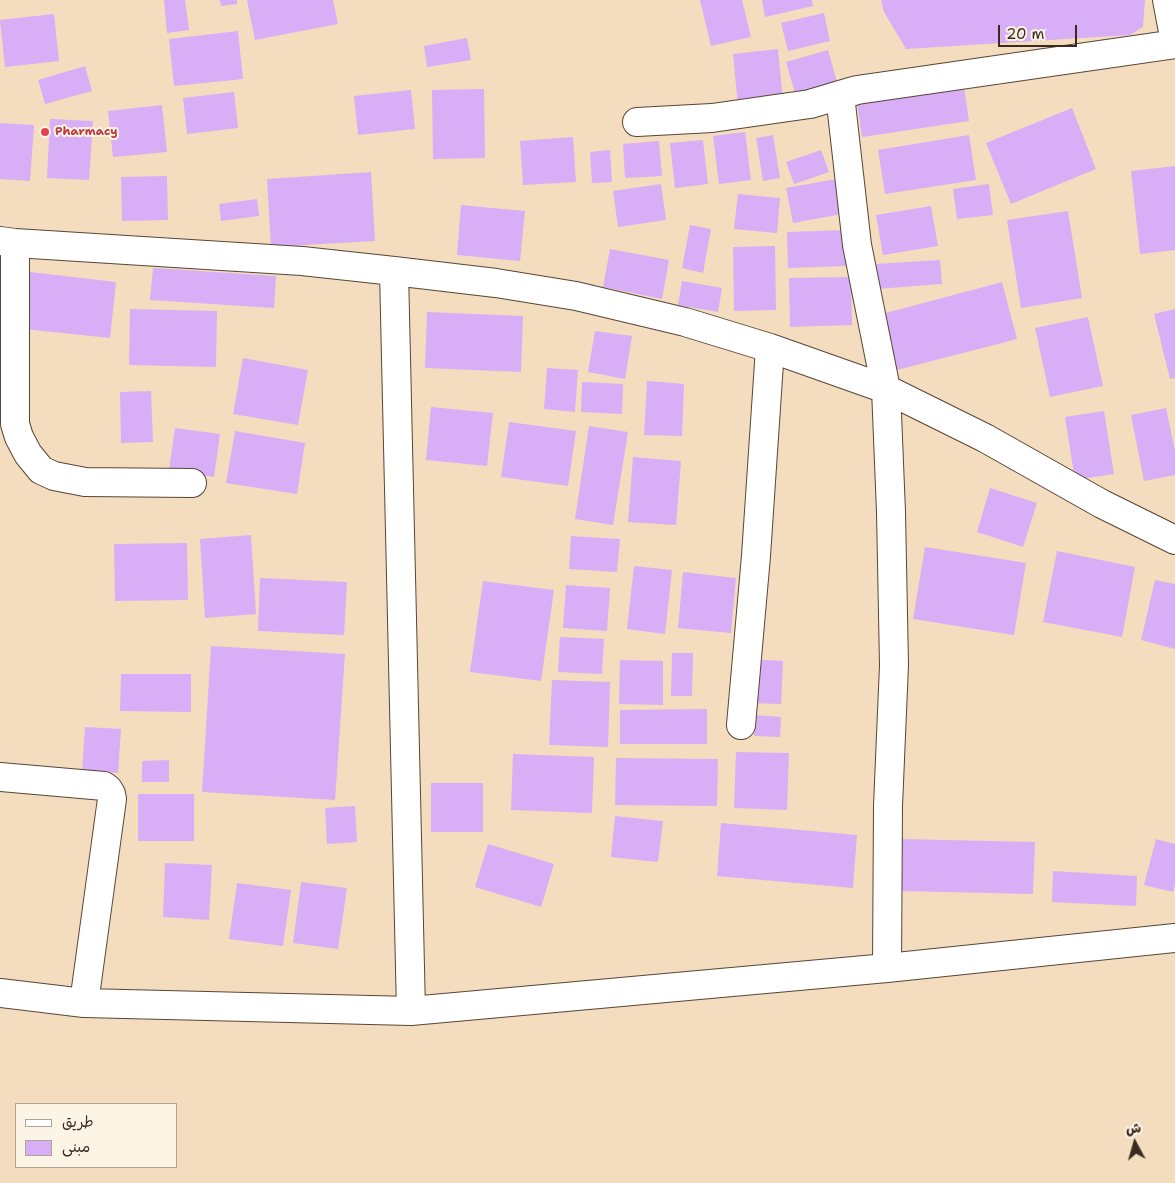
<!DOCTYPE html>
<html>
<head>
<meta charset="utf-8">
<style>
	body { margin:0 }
	#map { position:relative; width:1175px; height:1183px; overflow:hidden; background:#f4ddbe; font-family:"Shantell Sans","Playpen Sans Arabic",sans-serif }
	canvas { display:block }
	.legend { position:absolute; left:15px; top:1103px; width:162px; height:65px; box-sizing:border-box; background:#fcf5e5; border:1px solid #afa495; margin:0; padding:6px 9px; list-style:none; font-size:15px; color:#3b2a1e }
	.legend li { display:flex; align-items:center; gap:10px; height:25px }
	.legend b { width:25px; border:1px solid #afa495 }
	.north { position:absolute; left:1110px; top:1118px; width:50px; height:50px; -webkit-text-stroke:4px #fcf5e5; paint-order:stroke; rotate:354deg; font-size:14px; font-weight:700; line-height:20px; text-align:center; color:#3b2a1e }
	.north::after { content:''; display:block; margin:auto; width:18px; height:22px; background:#3b2a1e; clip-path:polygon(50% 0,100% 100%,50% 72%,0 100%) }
	.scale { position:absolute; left:998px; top:25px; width:79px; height:22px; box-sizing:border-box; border:2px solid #3b2a1e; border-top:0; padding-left:6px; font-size:15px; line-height:18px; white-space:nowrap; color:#3b2a1e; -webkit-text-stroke:4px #fcf5e5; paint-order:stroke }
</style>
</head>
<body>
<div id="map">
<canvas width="1175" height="1183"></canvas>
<ul class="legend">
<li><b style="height:6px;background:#fff"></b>طريق</li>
<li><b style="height:14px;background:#d8aef6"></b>مبنى</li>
</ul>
<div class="north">ش</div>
<div class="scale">20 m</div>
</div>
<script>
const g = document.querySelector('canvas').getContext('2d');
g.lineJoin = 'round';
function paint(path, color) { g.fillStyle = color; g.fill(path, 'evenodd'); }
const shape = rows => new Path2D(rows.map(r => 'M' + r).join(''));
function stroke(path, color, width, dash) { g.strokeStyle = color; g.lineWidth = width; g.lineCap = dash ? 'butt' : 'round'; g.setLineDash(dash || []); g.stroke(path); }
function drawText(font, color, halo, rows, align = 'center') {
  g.font = font + ' "Shantell Sans",sans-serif'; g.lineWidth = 4; g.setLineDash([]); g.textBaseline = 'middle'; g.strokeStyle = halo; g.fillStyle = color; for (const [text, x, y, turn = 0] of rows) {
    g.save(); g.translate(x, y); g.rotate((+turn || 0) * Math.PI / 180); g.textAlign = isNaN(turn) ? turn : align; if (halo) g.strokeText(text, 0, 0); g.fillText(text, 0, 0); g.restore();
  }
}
paint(shape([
	[164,0,185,0,189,30,167,33],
	[220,0,237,0,237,4,221,6],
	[247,0,333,0,338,24,255,40],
	[700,0,742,0,751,37,711,46],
	[762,0,812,0,813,6,765,17],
	[881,0,1145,0,1143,27,1130,35,906,49,884,12],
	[824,13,830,41,788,51,781,23],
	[54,14,59,61,5,67,0,20],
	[238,31,243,79,174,86,169,39],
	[467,38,471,60,427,67,424,46],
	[778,49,783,101,738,106,733,54],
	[828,50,837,82,795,93,786,62],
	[85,66,92,91,45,104,38,80],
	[964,86,969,121,862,137,857,102],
	[484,89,485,158,433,159,432,90],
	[411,90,415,129,358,135,354,96],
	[234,92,238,128,187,134,183,98],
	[162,105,167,152,113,157,108,111],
	[1072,108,1096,169,1011,204,986,143],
	[50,119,93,121,89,180,47,178],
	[0,123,34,125,30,181,0,179],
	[745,132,751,180,719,184,713,136],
	[773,135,780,178,763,181,756,138],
	[969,135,976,180,885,194,878,150],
	[573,137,576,182,523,185,520,141],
	[703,140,708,184,675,188,670,143],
	[659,141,662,176,625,178,623,144],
	[610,150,612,182,592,183,590,152],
	[821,150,829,172,794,184,786,162],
	[1175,166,1175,250,1140,254,1131,171],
	[371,172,375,241,271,247,267,179],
	[167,176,168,220,122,221,121,177],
	[836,179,842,214,793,223,786,188],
	[661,184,666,220,618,227,613,191],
	[989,184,993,215,957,219,953,189],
	[738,194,780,198,777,233,734,229],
	[257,199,259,216,221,221,219,204],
	[461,205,525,211,520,261,457,255],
	[931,206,938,246,883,255,876,215],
	[1068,211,1082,298,1021,308,1007,220],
	[690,225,711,229,703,273,682,268],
	[846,230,847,266,788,268,787,232],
	[775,246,776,310,734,311,733,247],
	[610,249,669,260,662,299,603,287],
	[940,260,942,284,877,289,876,264],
	[153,268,276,276,274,308,150,300],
	[30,272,116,282,110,338,24,329],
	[851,277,852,325,790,327,789,278],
	[682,281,722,288,718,312,678,305],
	[1002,282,1017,339,897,370,882,314],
	[130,309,217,311,216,367,129,365],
	[1175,309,1175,378,1170,379,1154,314],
	[427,312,523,316,521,372,425,368],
	[1088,317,1103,386,1050,397,1035,328],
	[595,331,632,336,625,379,588,372],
	[243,358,308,370,298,425,233,414],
	[547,368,578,370,575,412,544,409],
	[647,381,684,384,682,436,644,435],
	[582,382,623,384,622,414,581,412],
	[151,391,153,442,121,443,120,392],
	[431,407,493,413,487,466,426,460],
	[1166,408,1175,451,1175,475,1144,481,1131,415],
	[1104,411,1114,474,1075,480,1065,417],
	[509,422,576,431,568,486,501,477],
	[589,426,628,432,613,525,575,519],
	[175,428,220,434,214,477,169,470],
	[235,431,305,443,297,494,226,483],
	[633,457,681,461,676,525,628,522],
	[990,488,1037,503,1023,547,977,532],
	[251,535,256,614,205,618,200,539],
	[571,536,620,539,617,572,569,569],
	[187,543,188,600,115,601,114,544],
	[925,547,1026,563,1014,635,913,619],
	[1057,551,1135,567,1122,637,1043,622],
	[634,566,672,570,665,634,627,629],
	[683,572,736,578,731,633,678,628],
	[260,578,347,582,344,635,258,631],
	[1155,580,1175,584,1175,649,1141,640],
	[483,581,554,590,541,681,470,672],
	[566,585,610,588,607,631,563,628],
	[560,637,604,639,602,674,558,672],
	[211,646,345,654,335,800,202,792],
	[672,653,693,653,692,696,671,696],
	[749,659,783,661,781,704,747,703],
	[620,660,663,661,663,705,619,704],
	[121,674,191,674,191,712,120,711],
	[552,680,610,682,608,747,549,745],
	[707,709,707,744,620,744,620,710],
	[755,715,781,717,780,737,754,736],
	[85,727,121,729,118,773,82,771],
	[736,752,789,753,787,810,734,808],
	[513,754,594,757,592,813,511,810],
	[616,758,718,759,717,806,615,805],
	[169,760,169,782,142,782,142,761],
	[431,783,483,783,483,832,431,832],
	[138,794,194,794,194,841,138,841],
	[355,806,357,842,327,844,325,808],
	[615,816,663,821,658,862,611,857],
	[721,823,857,835,853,888,717,876],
	[902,839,1035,842,1033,894,901,891],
	[1156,839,1175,844,1175,884,1173,892,1144,885],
	[488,844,554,864,541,907,475,887],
	[165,863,212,865,209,920,163,917],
	[1053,871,1137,876,1136,906,1052,902],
	[301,882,347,888,338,949,293,943],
	[237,883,291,890,283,946,229,939]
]), '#d8aef6');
const street = shape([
	[1167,0,1175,42],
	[840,95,857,245,886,389,891,512,894,665,888,806,887,968],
	[637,122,712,118,810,104,857,90,1175,44],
	[0,241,15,243,302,261,394,271,496,283,576,296,685,322,770,348,886,389,985,438,1102,504,1175,540],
	[15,243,15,424,19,437,28,454,41,470,54,476,85,482,192,483],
	[394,271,411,1011],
	[741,725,756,556,770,348],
	[0,777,104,786,108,789,111,794,112,799,84,1003],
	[0,993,84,1003,411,1011,887,968,1175,938]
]);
stroke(street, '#574536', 30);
stroke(street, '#fff', 28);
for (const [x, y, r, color] of [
	[45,132,5,"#e0444e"]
]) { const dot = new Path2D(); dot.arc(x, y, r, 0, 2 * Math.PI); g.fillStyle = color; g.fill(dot); stroke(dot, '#fcf5e5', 2); }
drawText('bold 12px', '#be3a42', '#fcf5e5', [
	["Pharmacy",55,132]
], 'left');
</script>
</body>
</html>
